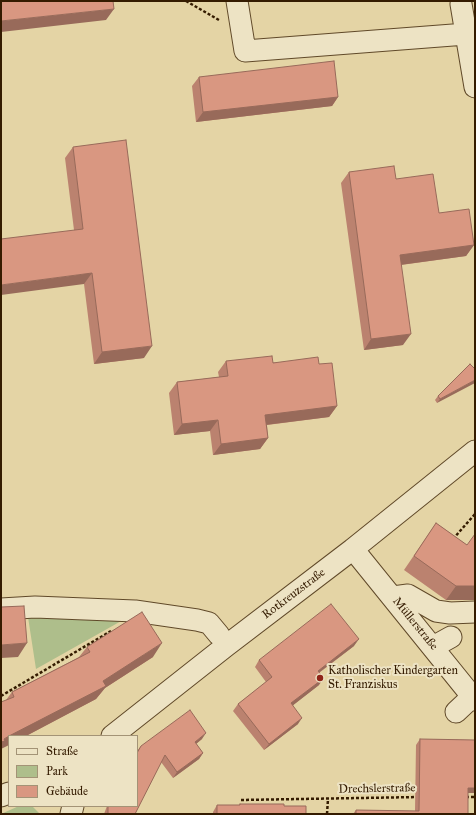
<!DOCTYPE html>
<html>
<head>
<meta charset="utf-8">
<style>
	body { margin:0 }
	#map { position:relative; width:476px; height:815px; overflow:hidden; background:#e4d4a5; font-family:"IM FELL Great Primer",serif }
	canvas { display:block }
	.frame { position:absolute; inset:0; border:2px solid #341b00; pointer-events:none }
	.legend { position:absolute; left:8px; top:735px; width:130px; height:72px; box-sizing:border-box; background:#ede3c4; border:1px solid #a39376; margin:0; padding:5px 7px; list-style:none; font-size:12px; color:#341b00 }
	.legend li { display:flex; align-items:center; gap:8px; height:20px }
	.legend b { width:20px; border:1px solid #a39376 }
</style>
</head>
<body>
<div id="map">
<canvas width="476" height="815"></canvas>
<div class="frame"></div>
<ul class="legend">
<li><b style="height:5px;background:#ede3c4"></b>Straße</li>
<li><b style="height:11px;background:#aebe8b"></b>Park</li>
<li><b style="height:11px;background:#d99781"></b>Gebäude</li>
</ul>
</div>
<script>
const g = document.querySelector('canvas').getContext('2d');
g.lineJoin = 'round';
function paint(path, color) { g.fillStyle = color; g.fill(path, 'evenodd'); }
const shape = rows => new Path2D(rows.map(r => 'M' + r).join(''));
function stroke(path, color, width, dash) { g.strokeStyle = color; g.lineWidth = width; g.lineCap = dash ? 'butt' : 'round'; g.setLineDash(dash || []); g.stroke(path); }
function drawText(font, color, halo, rows, align = 'center') {
  g.font = font + ' "IM FELL Great Primer",serif'; g.lineWidth = 4; g.setLineDash([]); g.textBaseline = 'middle'; g.strokeStyle = halo; g.fillStyle = color; for (const [text, x, y, turn = 0] of rows) {
    g.save(); g.translate(x, y); g.rotate((+turn || 0) * Math.PI / 180); g.textAlign = isNaN(turn) ? turn : align; if (halo) g.strokeText(text, 0, 0); g.fillText(text, 0, 0); g.restore();
  }
}
paint(shape([
	[28,617,123,620,36,669],
	[19,806,32,806,40,814,1,814]
]), '#aebe8b');
const minor = shape([
	[237,1,245,51,466,34],
	[461,4,475,87],
	[353,549,475,700],
	[393,597,408,595,436,611,450,613,475,612],
	[1,609,35,607,135,611,197,620,209,623,219,635],
	[433,647,451,637],
	[456,712,472,697],
	[112,736,226,646,353,549,475,451],
	[1,796,9,793],
	[71,814,73,806]
]);
stroke(minor, '#604929', 23);
stroke(shape([
	[186,1,219,20],
	[453,539,475,514],
	[1,696,111,631],
	[466,797,475,797],
	[241,800,419,797],
	[327,814,328,799]
]), '#341b00', 2.5, [3, 2]);
stroke(minor, '#ede3c4', 21);
paint(shape([
	[199,77,338,97,332,106,196,122,192,86],
	[73,147,144,358,94,364,84,284,74,230,65,158],
	[349,172,396,179,439,213,474,245,466,256,401,265,403,345,364,350,341,183],
	[226,361,319,364,337,406,329,417,267,425,268,438,260,449,213,455,210,431,174,435,169,393,177,382,219,377,218,372],
	[475,369,437,403,435,400,438,396],
	[436,523,467,545,472,600,446,600,404,570],
	[354,646,319,673,319,685,293,705,298,724,264,750,233,711,238,704,266,682,255,667,259,660],
	[87,647,153,657,105,688,96,699,26,736,9,736,6,700,12,692,79,657],
	[202,739,196,744,203,753,199,759,173,778,161,762,135,814,104,814,107,806,137,806,137,751,141,746],
	[420,739,475,740,475,793,468,793,468,814,353,814,356,810,415,811,416,745],
	[240,804,284,806,306,814,213,814,213,812,217,805,239,805]
]), '#bb826f');
paint(shape([
	[114,9,106,20,1,32,1,21],
	[338,97,332,106,196,122,203,112],
	[474,245,466,256,392,266,400,255],
	[92,273,84,284,1,295,1,285],
	[411,334,403,345,364,350,371,339],
	[152,346,144,358,94,364,102,352],
	[475,380,475,383,437,403,440,399],
	[337,406,329,417,257,426,265,415],
	[218,420,210,431,174,435,182,424],
	[268,438,260,449,213,455,221,444],
	[456,586,475,586,475,600,446,600],
	[359,639,354,646,313,677,318,671],
	[27,643,18,657,1,658,1,645],
	[162,643,153,657,105,688,96,699,26,736,9,736,103,681],
	[324,678,319,685,287,710,291,703],
	[302,718,298,724,264,750,269,744],
	[206,733,202,739,191,748,195,742],
	[9,736,9,745,1,749,1,742,4,739],
	[203,753,199,759,173,778,177,772],
	[468,788,475,788,475,793,464,793]
]), '#986a5a');
const building = shape([
	[1,1,113,1,114,9,1,21,1,1],
	[334,61,338,97,203,112,199,77,334,61],
	[126,140,152,346,102,352,92,273,1,285,1,239,83,229,73,147,126,140],
	[394,166,396,179,433,174,439,213,469,209,474,245,400,255,411,334,371,339,349,172,394,166],
	[272,356,273,363,318,357,319,364,332,363,337,406,265,415,268,438,221,444,218,420,182,424,177,382,228,376,226,361,272,356],
	[470,364,475,369,475,380,440,399,438,396,470,364],
	[436,523,467,545,475,534,475,586,456,586,414,556,436,523],
	[331,604,359,639,318,671,324,678,291,703,302,718,269,744,238,704,272,677,259,660,331,604],
	[24,606,27,643,1,645,1,607,24,606],
	[142,612,162,643,103,681,106,686,9,736,4,739,5,741,1,742,1,702,14,697,12,692,90,652,87,647,142,612],
	[190,710,206,733,195,742,203,753,177,772,165,755,135,814,108,814,108,806,137,806,137,753,141,746,190,710],
	[420,739,475,740,475,788,468,788,468,814,356,814,356,810,419,811,420,739],
	[240,804,284,804,284,806,306,806,306,814,217,814,217,805,240,805,240,804]
]);
paint(building, '#d99781');
stroke(building, '#986a5a', 1);
for (const [x, y, r, color] of [
	[320,678,4,"#8f2418"]
]) { const dot = new Path2D(); dot.arc(x, y, r, 0, 2 * Math.PI); g.fillStyle = color; g.fill(dot); stroke(dot, '#ede3c4', 1.5); }
drawText('12px', '#341b00', '#ede3c4', [
	["Rotkreuzstraße",294,594,-37],
	["Müllerstraße",415,624,51],
	["Drechslerstraße",377,789,-1]
]);
drawText('12px', '#341b00', '#ede3c4', [
	["Katholischer Kindergarten",328,671],
	["St. Franziskus",328,685]
], 'left');
</script>
</body>
</html>
